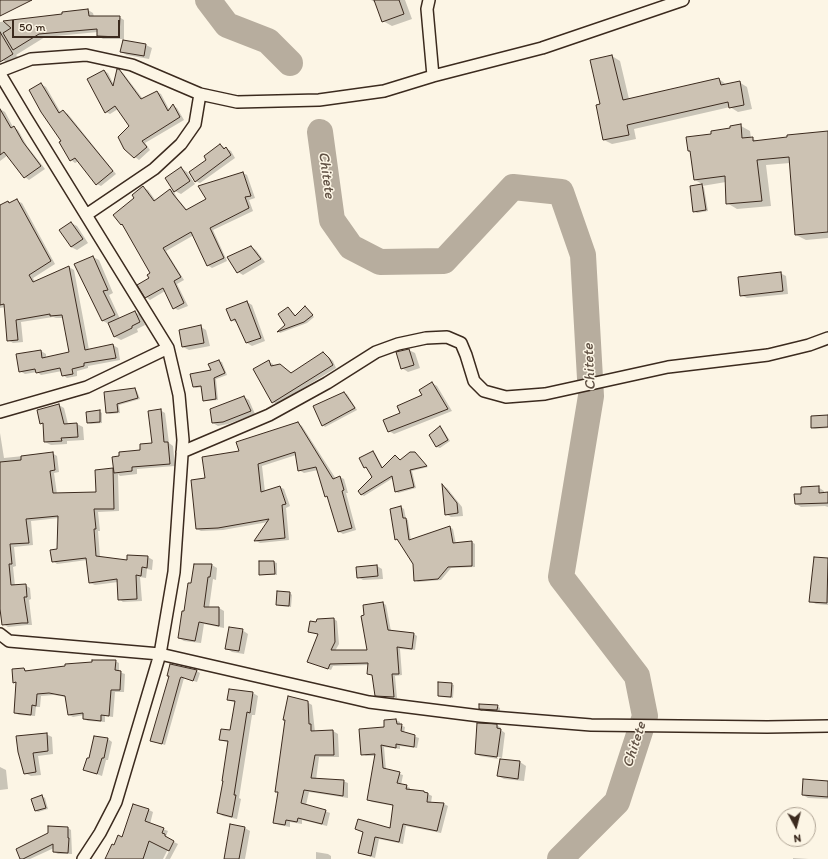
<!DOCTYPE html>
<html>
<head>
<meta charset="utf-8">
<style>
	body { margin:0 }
	#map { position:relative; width:828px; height:859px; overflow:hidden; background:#fcf5e5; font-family:Itim,sans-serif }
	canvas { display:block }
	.north { position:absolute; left:776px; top:807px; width:40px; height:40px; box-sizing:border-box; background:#fcf5e5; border:1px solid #afa495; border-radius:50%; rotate:173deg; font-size:11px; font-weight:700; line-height:16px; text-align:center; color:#3b2a1e }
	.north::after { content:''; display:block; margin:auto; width:14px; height:18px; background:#3b2a1e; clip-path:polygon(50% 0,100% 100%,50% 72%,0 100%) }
	.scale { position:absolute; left:12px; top:20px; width:108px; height:18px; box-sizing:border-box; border:2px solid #3b2a1e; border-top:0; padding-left:5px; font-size:12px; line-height:14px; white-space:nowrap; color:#3b2a1e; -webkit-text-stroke:3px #fcf5e5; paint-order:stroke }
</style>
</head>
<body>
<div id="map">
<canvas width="828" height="859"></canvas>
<div class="north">N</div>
<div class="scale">50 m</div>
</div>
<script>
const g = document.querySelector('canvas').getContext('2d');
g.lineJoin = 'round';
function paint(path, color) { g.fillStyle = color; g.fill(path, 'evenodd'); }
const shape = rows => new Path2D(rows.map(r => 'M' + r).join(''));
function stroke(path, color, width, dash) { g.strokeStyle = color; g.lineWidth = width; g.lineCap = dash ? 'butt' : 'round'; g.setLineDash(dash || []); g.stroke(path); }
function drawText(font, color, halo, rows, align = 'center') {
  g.font = font + ' Itim,sans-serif'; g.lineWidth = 3; g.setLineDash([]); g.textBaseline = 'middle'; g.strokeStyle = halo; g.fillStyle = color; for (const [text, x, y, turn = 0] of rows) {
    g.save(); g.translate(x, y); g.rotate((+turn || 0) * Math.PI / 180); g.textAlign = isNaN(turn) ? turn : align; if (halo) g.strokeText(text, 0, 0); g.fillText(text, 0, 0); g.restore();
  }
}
paint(shape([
	[371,0,405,0,412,19,392,26,383,21,376,3],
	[88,10,93,13,94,17,119,17,124,20,124,39,103,39,98,36,98,32,45,37,16,55,18,57,8,63,3,60,0,55,0,22,63,14,63,13],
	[124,41,146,45,152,48,149,59,127,55,121,52],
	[612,56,620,61,629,99,719,79,727,85,739,82,747,87,752,109,738,112,730,107,634,129,636,139,612,144,604,140,601,105],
	[119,70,123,73,143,99,157,92,161,94,170,111,173,106,177,108,184,120,145,143,150,150,139,160,135,157,131,126,118,109,110,114,106,112,104,71,108,73,114,85],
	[41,84,46,87,61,113,63,111,68,114,116,174,101,186,97,184,79,161,75,163,71,160,60,143,63,141],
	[0,109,5,112,13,127,18,130,27,146,45,169,29,180,25,177,8,155,0,161],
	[741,126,750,131,751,138,759,142,828,132,828,238,806,240,796,235,790,163,766,165,771,206,737,209,727,203,726,182,702,186,704,187,708,211,697,213,694,211,691,187,704,185,695,180,692,152,689,150,712,134],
	[220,145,231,151,235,158,200,183,195,181,208,160],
	[181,168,187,172,195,184,181,194,175,191],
	[243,173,247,175,255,198,249,200,253,211,213,230,227,261,212,268,207,265,194,235,166,251,184,280,177,284,188,306,178,310,174,308,165,291,150,300,146,297,152,274,125,227,121,224,143,188,148,190,156,201,170,190,174,192,177,198,188,211,207,200],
	[17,201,22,203,55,264,33,278,35,282,69,267,74,270,89,350,113,345,118,348,120,360,88,366,88,368,77,371,77,376,67,378,63,375,62,371,41,375,37,372,25,374,20,371,41,351,46,354,46,358,71,353,64,318,56,318,53,317,21,322,23,342,13,343,8,340,6,307,0,308,0,206,8,202,11,204],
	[71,223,77,226,88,243,77,250,71,247],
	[251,247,256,250,265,262,243,275,238,272],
	[93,257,99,260,113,293,109,295,120,319,135,312,140,315,145,325,137,329,138,332,121,340,115,337,109,324,103,321],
	[780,273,786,276,788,294,747,298,741,295],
	[247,302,252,305,265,341,252,346,247,343,238,323,237,323,232,320],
	[288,308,296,316,307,309,314,317,307,323,280,333,279,332,286,325],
	[201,327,206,330,210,346,189,350,183,347,180,331],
	[409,350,415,353,420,368,408,372,402,368],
	[324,353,333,361,336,368,277,404,273,402,269,362,273,364,274,367,280,365,292,374],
	[219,361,222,362,227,375,216,379,218,400,207,401,204,400,202,387,196,388,194,387,212,371],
	[432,383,437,386,452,411,394,434,389,431,401,414,424,396],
	[135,389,137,391,140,399,119,405,120,413,110,414,107,413,105,393],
	[344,393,347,394,357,410,325,427,323,425],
	[244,397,249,400,255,414,228,424,218,426,213,423],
	[59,405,64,408,68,424,77,424,83,427,84,440,67,441,67,444,51,445,45,442,44,425,41,423],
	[160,410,165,413,169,443,173,446,175,466,137,469,137,474,120,476,118,474,119,511,98,512,100,531,98,531,100,557,128,561,128,556,148,557,153,560,152,570,147,569,146,578,140,577,142,601,123,602,119,599,118,582,95,585,90,583,87,560,57,564,53,561,58,550,59,518,31,521,33,545,14,547,16,566,13,567,15,586,25,585,30,588,31,599,29,600,32,625,27,625,8,627,3,624,0,602,0,433,4,458,52,453,57,456,59,472,54,473,57,494,97,493,113,469,114,470,153,444],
	[99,411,102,413,102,423,91,424,88,423],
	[828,416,828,428,815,429,812,428],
	[298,423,302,426,336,479,340,477,344,479,348,493,346,493,356,530,343,534,338,531,329,497,326,496,318,470,304,473,299,470,296,455,262,466,265,492,280,487,284,489,290,506,286,508,289,540,260,543,256,541,268,522,223,530,201,531,197,529,207,478,240,452],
	[440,427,442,428,450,441,440,448,437,447,430,435],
	[373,452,375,453,383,468,401,461,414,453,428,467,412,471,416,488,398,493,396,491,393,478,364,496,362,495,374,477,365,467],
	[443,486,447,488,462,507,463,516,451,517,446,514],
	[818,487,824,491,824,493,828,493,828,507,825,506,801,507,796,504,802,495],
	[401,507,404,509,406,519,408,520,411,541,450,527,453,529,456,544,472,542,475,544,475,567,451,568,441,580,418,582,415,580,414,564,398,541,396,539],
	[815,558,828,559,828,605,816,604,810,601],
	[274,562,277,563,277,575,263,575,260,574],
	[212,565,217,568,216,580,213,579,209,608,219,608,224,611,224,628,204,624,201,643,184,641,179,638,192,584],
	[377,566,382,569,383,579,363,580,358,577],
	[290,593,292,595,291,607,279,606,277,604],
	[383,603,386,605,391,631,414,634,417,636,415,650,400,649,402,675,395,676,397,698,379,697,375,695,374,676,368,674,369,665,333,666,331,670,312,663,319,635,309,631,317,623,334,619,337,621,339,644,335,651,368,651],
	[242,630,248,634,244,654,232,652,226,648],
	[115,661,119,663,119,672,125,674,124,692,115,692,113,717,105,716,105,722,88,721,84,719,84,715,73,717,69,715,66,697,54,695,41,696,40,707,36,707,35,716,19,715,15,713,17,684,14,682,24,669,28,671],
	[197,671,200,673,197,682,184,678,165,745,151,740,170,676],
	[451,684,454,685,453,698,441,697,439,696],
	[230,690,253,693,258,696,255,715,252,715,239,798,241,799,237,819,223,816,218,813,224,781,229,743,220,740,231,732,236,703,228,700],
	[307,702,312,705,315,732,333,731,338,734,339,757,319,757,316,780,343,781,348,783,348,798,309,792,306,805,325,811,330,813,327,826,302,820,302,824,290,822,290,827,279,825,274,822,279,793,276,791,286,720,284,720],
	[497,706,500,708,500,711,482,710,480,708],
	[396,720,400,722,400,725,405,727,404,733,419,738,417,748,400,746,400,749,384,747,386,770,403,775,401,785,406,786,410,788,410,790,428,794,432,796,431,803,444,804,448,806,441,833,406,826,403,844,379,839,375,858,359,853,364,832,356,829,391,829,394,806,372,802,368,800,376,756,366,756,362,754,385,728],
	[478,724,497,725,501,728,501,730,505,733,502,758,496,756,498,759,480,756,476,754],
	[46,734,52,737,53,754,38,756,41,775,31,776,25,773,19,752],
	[108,739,112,742,108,760,106,760,102,776,85,770,90,760],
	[501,760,520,762,526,766,524,781,504,779,498,776],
	[0,767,6,770,8,789,0,790],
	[828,782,828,799,808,798,803,795],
	[42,796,45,798,48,809,38,812,36,811],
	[149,810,153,812,150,824,168,831,166,836,172,841,163,859,106,859,114,846],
	[68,828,71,830,72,854,58,854,54,852,54,848,30,859,21,859],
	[245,828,250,831,245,859,224,859,224,856,226,856],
	[174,842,178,844,170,859,165,859],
	[316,852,328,854,331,856,331,859,316,859],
	[793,858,809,859,793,859]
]), '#0003');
stroke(shape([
	[208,0,227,25,268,41,290,63],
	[320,132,332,220,351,247,380,262,444,261,513,187,561,192,583,255,591,396,561,577,637,676,645,716,617,802,560,859]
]), '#b7ad9e', 26);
const building = shape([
	[0,0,32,0,0,16,0,0],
	[374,0,399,0,404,14,382,22,374,0],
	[88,9,89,16,120,16,119,37,97,36,97,29,39,34,13,50,3,33,11,28,3,21,62,14,62,12,88,9],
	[0,32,13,54,0,62,0,32],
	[123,40,146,44,144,56,120,52,123,40],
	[612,55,623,100,719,78,721,85,740,81,744,105,729,108,728,102,627,125,629,135,603,140,596,105,600,104,590,60,612,55],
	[117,69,119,69,141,99,157,91,168,111,173,104,180,117,142,141,147,147,134,158,124,149,118,137,129,126,115,106,105,113,87,79,104,70,113,86,117,69],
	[41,83,59,113,63,110,113,171,96,185,75,158,70,161,59,142,61,141,41,112,29,90,41,83],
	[0,109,11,128,14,126,23,142,41,166,24,178,4,152,0,155,0,109],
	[741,124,742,138,753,137,753,141,787,137,787,135,828,131,828,232,795,235,789,157,757,160,762,201,726,204,725,176,694,180,690,151,688,151,686,137,711,134,711,131,730,128,730,126,741,124],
	[220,144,224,149,226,147,231,155,195,182,189,172,206,160,204,156,220,144],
	[181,167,190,181,174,192,165,178,181,167],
	[243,172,251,196,245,197,249,208,210,228,224,258,207,266,191,232,163,248,181,277,174,281,184,303,173,309,163,288,145,298,137,285,149,278,147,275,150,273,122,224,121,225,113,215,134,198,132,195,143,186,154,201,170,189,173,194,186,210,206,199,198,186,243,172],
	[702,184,706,210,693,212,690,186,702,184],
	[17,199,51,261,29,275,33,282,69,266,85,350,113,344,116,358,84,363,84,366,72,369,73,374,62,376,60,368,36,373,35,369,19,372,16,354,41,350,42,358,69,352,62,315,50,316,50,314,16,320,18,340,7,341,4,304,0,305,0,205,8,201,9,203,17,199],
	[71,222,83,239,71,247,59,230,71,222],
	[251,246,261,259,237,273,227,257,251,246],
	[93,256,108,290,103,291,115,315,102,321,74,264,93,256],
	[781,272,783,291,740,296,738,277,781,272],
	[247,301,261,338,246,343,235,319,231,321,226,309,247,301],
	[305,306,313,315,304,322,277,332,285,325,278,314,288,307,295,316,305,306],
	[135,311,140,322,132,326,132,328,114,337,108,323,135,311],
	[201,325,204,343,182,347,179,330,201,325],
	[409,349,414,365,401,369,396,352,409,349],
	[323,352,329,358,333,365,272,403,253,369,269,360,271,366,280,364,291,373,323,352],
	[219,360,225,373,214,378,216,399,203,401,201,386,193,387,190,374,211,370,208,364,219,360],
	[432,382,448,409,388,432,383,420,400,413,397,406,422,395,419,390,432,382],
	[135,388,138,398,117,404,118,412,106,413,104,392,135,388],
	[344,392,355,408,322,426,313,406,344,392],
	[244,396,251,411,223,422,212,423,210,409,244,396],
	[59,404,64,424,77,423,78,437,61,438,62,441,44,442,43,423,40,424,37,410,59,404],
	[161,409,164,442,168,442,170,464,132,467,132,471,114,473,112,457,119,456,119,452,140,450,140,444,152,443,148,411,161,409],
	[100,410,100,422,87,423,86,412,100,410],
	[828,415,828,427,811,428,811,416,828,415],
	[298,422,333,479,340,476,344,490,342,491,352,528,338,532,327,496,325,497,316,467,298,471,295,452,258,464,261,492,280,486,286,504,282,505,285,538,254,541,269,519,218,528,196,529,191,480,205,478,202,457,239,451,236,442,298,422],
	[440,426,448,440,436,447,429,435,440,426],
	[373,451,382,468,395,455,400,460,410,452,415,452,427,466,410,470,414,487,395,492,392,476,361,495,358,491,372,477,366,467,364,468,359,458,373,451],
	[53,452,55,470,50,471,53,493,96,492,95,470,113,468,114,509,94,509,96,529,94,529,96,556,127,560,127,555,148,556,147,568,142,567,141,576,136,575,137,599,118,600,117,579,89,583,86,558,52,562,50,550,57,549,58,516,26,519,29,543,10,544,12,564,9,564,11,585,26,584,27,597,24,597,28,623,22,623,2,625,0,609,0,462,21,460,21,456,53,452],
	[442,484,457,503,458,513,445,515,442,484],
	[819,486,819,493,828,492,828,503,795,504,794,494,801,494,801,487,819,486],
	[401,506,403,518,406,518,409,540,450,526,453,543,472,541,472,566,448,567,438,579,414,581,413,564,397,539,395,540,390,509,401,506],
	[814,557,828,558,827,603,809,602,814,557],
	[259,561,274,561,275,574,259,575,259,561],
	[194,564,212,564,210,577,208,577,204,607,219,607,219,626,199,622,195,641,178,638,182,611,184,611,188,583,191,583,194,564],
	[377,565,378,576,357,578,356,567,377,565],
	[277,591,290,592,289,606,276,605,277,591],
	[383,602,388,630,414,633,412,649,397,647,399,674,392,674,394,697,375,696,372,675,367,674,368,663,330,664,328,669,307,662,318,634,308,632,310,621,316,622,317,619,334,618,335,642,331,650,367,650,361,616,364,615,363,605,383,602],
	[229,627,243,629,239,651,225,649,229,627],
	[92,660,116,660,115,670,121,671,120,690,111,690,109,716,101,715,101,721,83,719,83,713,68,715,65,696,49,693,37,694,36,706,32,705,31,715,14,713,16,682,13,683,12,669,24,668,25,671,65,666,65,664,92,662,92,660],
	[170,664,197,670,193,681,181,677,180,679,162,744,150,741,169,676,167,676,170,664],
	[438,682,452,683,451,697,438,696,438,682],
	[229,689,253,692,250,713,247,712,234,795,236,795,232,817,217,813,223,781,222,781,228,741,219,740,221,729,230,730,235,701,227,700,229,689],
	[288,696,308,701,309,724,311,724,311,731,333,730,334,755,315,755,311,778,344,780,343,796,304,790,301,803,326,810,322,824,298,818,297,822,286,820,285,825,273,823,278,792,275,792,285,720,283,720,288,696],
	[479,704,498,705,497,710,479,709,479,704],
	[396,719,397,724,402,724,401,731,415,735,414,747,396,744,396,748,381,745,383,768,400,772,397,783,407,785,406,789,424,791,424,792,428,793,427,802,444,803,437,831,403,824,399,842,375,837,371,856,358,853,363,832,355,829,358,819,390,828,393,805,367,800,375,754,361,755,359,729,384,727,384,720,396,719],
	[477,723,497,724,497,728,501,729,497,757,475,754,477,723],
	[47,733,48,751,33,753,36,772,24,774,18,752,16,736,47,733],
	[94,736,108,738,104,758,102,758,97,774,83,770,87,758,89,758,94,736],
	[500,759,520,761,518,779,497,776,500,759],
	[803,779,828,781,828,797,802,795,803,779],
	[42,795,46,808,35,811,31,799,42,795],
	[133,804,149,809,145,821,164,828,162,833,165,834,165,836,174,841,169,851,149,841,143,859,105,859,112,844,114,845,118,835,122,837,133,804],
	[230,824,245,827,239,859,224,859,230,824],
	[48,826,68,827,68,838,69,838,68,853,53,852,53,844,23,859,20,859,16,849,48,833,48,826]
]);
paint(building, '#ccc2b3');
stroke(building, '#3b2a1e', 1);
const minor = shape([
	[429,0,427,9,433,76],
	[0,71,31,59,86,55,132,65,200,94,237,102,319,100,384,91,433,76,542,48,683,0],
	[0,74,25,116,168,348,179,395,183,440,174,572,160,654,116,802,100,833,83,859],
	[86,215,154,169,181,144,195,124,200,94],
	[0,412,87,387,168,348],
	[182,452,269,415,327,383,376,352,398,344,426,338,447,337,461,343,466,355,474,381,484,391,506,397,545,394,668,367,768,355,809,345,828,338],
	[0,634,9,641,160,654,369,702,480,716,591,725,767,727,828,726]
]);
stroke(minor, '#3b2a1e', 14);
stroke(minor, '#fcf5e5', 11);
drawText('italic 15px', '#605144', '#fcf5e5', [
	["Chitete",326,175,82],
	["Chitete",590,367,-93],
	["Chitete",635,745,-72]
]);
</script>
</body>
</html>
